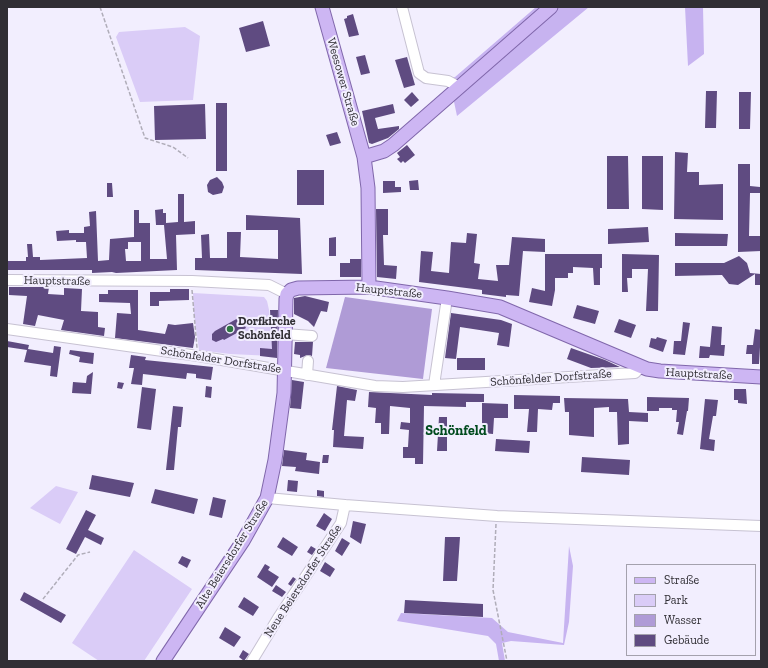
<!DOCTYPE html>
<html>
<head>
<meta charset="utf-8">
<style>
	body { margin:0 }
	#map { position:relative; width:768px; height:668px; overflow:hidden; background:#f2eefe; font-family:"Zilla Slab",serif }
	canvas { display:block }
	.frame { position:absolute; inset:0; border:8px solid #302e34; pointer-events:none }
	.legend { position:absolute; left:626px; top:564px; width:130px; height:92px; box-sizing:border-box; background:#f2eefe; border:1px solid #a4a1ad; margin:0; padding:5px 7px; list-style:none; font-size:12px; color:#302e34 }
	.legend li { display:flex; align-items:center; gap:8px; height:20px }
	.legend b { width:20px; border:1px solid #a4a1ad }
</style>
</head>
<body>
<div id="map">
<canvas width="768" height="668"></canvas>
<div class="frame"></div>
<ul class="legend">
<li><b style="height:5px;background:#cdb6f3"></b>Straße</li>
<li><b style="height:11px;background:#daccf7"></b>Park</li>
<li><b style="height:11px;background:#af9bd6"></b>Wasser</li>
<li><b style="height:11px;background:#5f4b81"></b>Gebäude</li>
</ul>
</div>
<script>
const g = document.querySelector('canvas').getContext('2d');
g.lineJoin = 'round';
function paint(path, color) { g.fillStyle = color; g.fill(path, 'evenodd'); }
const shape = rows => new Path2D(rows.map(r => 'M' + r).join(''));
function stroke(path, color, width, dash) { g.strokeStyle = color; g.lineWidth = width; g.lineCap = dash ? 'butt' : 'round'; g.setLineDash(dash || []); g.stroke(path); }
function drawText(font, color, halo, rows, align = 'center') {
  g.font = font + ' "Zilla Slab",serif'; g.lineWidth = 4; g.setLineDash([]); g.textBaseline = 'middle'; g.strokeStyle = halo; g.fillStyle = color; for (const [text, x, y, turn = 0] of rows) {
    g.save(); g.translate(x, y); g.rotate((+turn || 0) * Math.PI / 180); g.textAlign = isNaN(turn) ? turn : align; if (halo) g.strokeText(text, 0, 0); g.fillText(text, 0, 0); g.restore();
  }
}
paint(shape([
	[185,27,200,36,193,100,140,102,116,37,119,32],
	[193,293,264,297,267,301,269,310,273,356,230,354,199,350,194,314],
	[56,486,78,492,60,524,30,508],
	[134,550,192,589,144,661,99,661,72,643]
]), '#daccf7');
paint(shape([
	[536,7,589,7,457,116,449,78,455,77],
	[685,7,703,7,704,54,688,66],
	[569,546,573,566,569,622,564,645,511,641,502,643,505,661,499,661,496,644,488,636,397,621,401,613,492,618,508,632,563,643]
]), '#c7b3f0');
paint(shape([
	[345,297,432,309,423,379,326,368]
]), '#af9bd6');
paint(shape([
	[353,14,359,35,349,37,344,19,347,18,347,16],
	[263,21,270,46,246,52,239,28],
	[365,55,370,73,361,75,356,57],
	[407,57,415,85,404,88,395,60],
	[706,91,717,91,716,128,705,128],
	[412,92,419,100,411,107,404,100],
	[739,92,751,92,750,129,739,129],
	[216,103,227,103,227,171,216,171],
	[205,104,206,139,155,140,154,106],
	[393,104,395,113,375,118,378,129,399,126,399,129,388,138,372,144,369,143,362,111],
	[337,132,341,143,330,146,326,135],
	[407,145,415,155,405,163,403,161,401,163,397,159,400,157,397,153],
	[675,152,688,153,687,172,699,172,699,185,723,184,723,220,674,219],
	[607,156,628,156,629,209,607,209],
	[642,156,663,156,663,210,642,209],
	[738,164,750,164,750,186,760,187,760,193,750,193,749,236,761,236,761,251,738,252],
	[297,170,324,170,324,205,297,205],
	[217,177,222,182,224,187,222,193,213,195,208,192,207,185,210,180],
	[418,180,419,190,410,190,409,181],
	[383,181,395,181,395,187,401,187,401,192,383,193],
	[107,183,112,183,113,197,107,197],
	[178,194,184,194,184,222,195,221,195,234,176,235,177,270,116,273,112,272,92,273,92,270,7,270,7,261,26,261,26,257,28,257,27,244,32,244,33,257,40,257,40,260,87,258,86,242,76,242,76,240,57,241,56,231,69,230,69,233,84,233,84,227,90,226,89,212,96,211,98,261,109,260,110,239,134,237,134,210,139,210,139,223,150,223,150,259,167,259,164,225,156,225,155,210,163,209,163,213,166,213,166,223,178,222],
	[128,242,141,242,141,261,126,261,125,249,128,249],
	[376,209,388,209,388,235,383,235,384,265,397,266,396,279,377,277],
	[246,215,300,218,302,274,195,270,195,258,202,258,201,235,209,234,210,258,227,258,227,232,241,232,240,257,278,259,278,230,246,230],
	[648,227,649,242,608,244,608,229],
	[467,233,477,234,474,263,480,264,478,279,498,281,496,265,509,265,512,237,545,239,545,252,523,251,519,296,506,295,506,297,482,294,482,290,419,282,421,251,433,252,431,271,449,273,451,242,466,243],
	[675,233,728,234,727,246,675,246],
	[336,237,336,256,329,256,329,238],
	[545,254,602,254,602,268,600,268,600,285,594,285,593,268,573,267,573,273,568,273,568,278,555,278,555,290,552,306,529,302,532,288,545,291],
	[622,254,659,255,658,311,646,311,648,269,632,269,632,278,627,278,628,292,622,292],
	[739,256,747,263,750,273,761,274,761,285,755,285,755,274,738,285,729,284,722,275,675,276,675,263,724,263],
	[350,259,361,259,361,277,340,277,340,263,350,263],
	[9,287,49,287,48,294,64,295,64,288,82,289,81,311,98,312,98,327,105,328,104,336,61,330,64,320,38,315,35,326,23,324,27,296,9,295],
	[170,289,189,289,189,300,159,301,159,306,150,306,150,292,170,292],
	[108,290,138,290,138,330,165,334,168,324,175,325,193,323,195,337,193,348,115,338,117,313,131,314,130,303,99,302,99,294,108,294],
	[305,296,329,302,327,312,321,311,314,327,308,321,294,314,294,298],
	[577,305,599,311,595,324,573,318],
	[270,310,278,310,277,358,260,356,260,348,272,349],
	[451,313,501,320,512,324,509,347,497,345,499,333,460,327,456,359,445,358],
	[240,317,246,328,224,340,223,339,216,342,212,340,212,334,215,331],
	[619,319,636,325,631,338,614,332],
	[683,322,690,323,685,355,673,354,674,341,681,341],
	[712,326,722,327,721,345,725,345,724,356,710,355,709,358,699,358,700,346,710,347],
	[755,329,761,330,759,364,752,364,752,354,746,354,747,345,753,345],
	[657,337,667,340,663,352,649,347,651,338,656,339],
	[7,341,29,345,28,349,53,353,54,346,61,347,57,377,50,376,51,366,24,362,27,350,7,347],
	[295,342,313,342,312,356,308,355,300,358,300,355,294,354],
	[571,348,605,360,620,367,591,368,567,359],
	[70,350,94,353,93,364,79,362,80,357,69,354],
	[131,355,146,357,145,360,213,367,211,380,196,378,196,374,187,373,186,379,143,374,142,385,131,384,134,368,129,368],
	[457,358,485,358,485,370,457,370],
	[93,372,91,394,72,393,73,382,86,383,87,376],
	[292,380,304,382,301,409,290,408],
	[118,382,124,383,122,389,117,388],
	[206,386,212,387,211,398,205,397],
	[337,386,357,390,355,401,347,400,344,436,364,437,363,449,333,447,334,430,332,430],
	[142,387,156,389,151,430,137,428],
	[734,389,746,389,747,404,738,403,738,400,734,400],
	[369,392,432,395,432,393,484,394,484,402,466,402,466,407,424,406,423,464,415,464,415,458,403,458,403,447,408,447,409,430,400,429,401,422,410,423,410,408,390,406,389,434,381,434,381,423,375,423,376,408,368,407],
	[514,395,560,396,560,403,553,403,552,410,538,409,537,432,527,432,529,409,514,409],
	[647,397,689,398,688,411,687,411,683,435,677,434,679,422,676,422,677,410,672,410,672,408,659,408,659,411,647,411],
	[564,398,628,399,629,412,648,413,648,422,629,421,629,444,618,445,617,412,609,412,609,407,594,408,594,437,569,435,569,412,565,412],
	[705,399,718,400,716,416,713,416,709,439,715,440,714,451,700,449],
	[482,403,508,404,508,418,494,418,493,434,482,433],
	[173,406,183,407,181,427,178,427,174,470,166,470],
	[439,417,447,417,447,451,437,451],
	[496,439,530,441,529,453,495,451],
	[284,450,307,453,306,460,320,462,319,474,295,471,296,467,282,466],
	[323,455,329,455,328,463,322,463],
	[582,457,630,460,629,475,581,472],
	[92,475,134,483,130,497,89,489],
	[288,480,298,481,297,492,287,491],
	[155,489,198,499,194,514,151,503],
	[317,490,324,491,324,497,317,496],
	[213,497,226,500,222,518,209,515],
	[86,510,96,515,88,530,104,538,101,545,85,537,76,554,66,549],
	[324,513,332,519,325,531,316,526],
	[353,521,366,524,361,544,350,537],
	[283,537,298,547,292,556,277,547],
	[445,537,460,537,457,581,443,581],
	[342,538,350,543,342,556,335,551],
	[311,546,316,549,312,555,307,552],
	[182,556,191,560,187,568,178,563],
	[325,562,335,569,330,577,320,571],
	[265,564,270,567,268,570,279,577,272,587,257,577],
	[293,577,296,579,291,586,288,584],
	[276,585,286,592,282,597,272,591],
	[24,592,66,615,61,623,20,600],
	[244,597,259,607,253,616,238,607],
	[405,600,483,604,483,617,404,613],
	[225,627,241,637,234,647,219,638],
	[243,650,249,654,244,661,239,657]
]), '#5f4b81');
const minor = shape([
	[402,7,419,73,426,78,448,81,459,87],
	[7,280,192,281,269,285,287,294],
	[7,329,198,356,375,386,403,387,635,373,641,367],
	[285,334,312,336],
	[307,375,308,361],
	[434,385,447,298],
	[345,505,497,516,761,526],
	[252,661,278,618,341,523,345,505,267,498]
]);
const major = shape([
	[322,7,364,157,368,188,369,287],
	[364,157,384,151,393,145,551,7],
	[163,661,243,541,267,498,275,460,284,393,286,299,287,294,291,290,298,288,369,287,447,298,500,307,647,369,660,371,761,377]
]);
stroke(minor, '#c7c2d2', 12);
stroke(major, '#8067ab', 15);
stroke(shape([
	[100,7,145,138,173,147,188,158],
	[192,290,197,348],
	[496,524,493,590,507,661],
	[43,599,78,555,90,552]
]), '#b0adb9', 1.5, [4, 2]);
stroke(minor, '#fff', 10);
stroke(major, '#cdb6f3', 13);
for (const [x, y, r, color] of [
	[230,329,4,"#2e7541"]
]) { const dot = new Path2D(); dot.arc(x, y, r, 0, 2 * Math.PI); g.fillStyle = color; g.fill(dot); stroke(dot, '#f2eefe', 1.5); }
drawText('12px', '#302e34', '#f2eefe', [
	["Weesower Straße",343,82,74],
	["Hauptstraße",57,281,1],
	["Hauptstraße",389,291,6],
	["Schönfelder Dorfstraße",221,360,9],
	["Hauptstraße",699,374,3],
	["Schönfelder Dorfstraße",551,378,-4],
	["Alte Beiersdorfer Straße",232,554,-58],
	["Neue Beiersdorfer Straße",303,581,-57]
]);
drawText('bold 12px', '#302e34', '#f2eefe', [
	["Dorfkirche",238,322],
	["Schönfeld",238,336]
], 'left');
drawText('bold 14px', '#014b1e', '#f2eefe', [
	["Schönfeld",456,431]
]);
</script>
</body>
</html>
